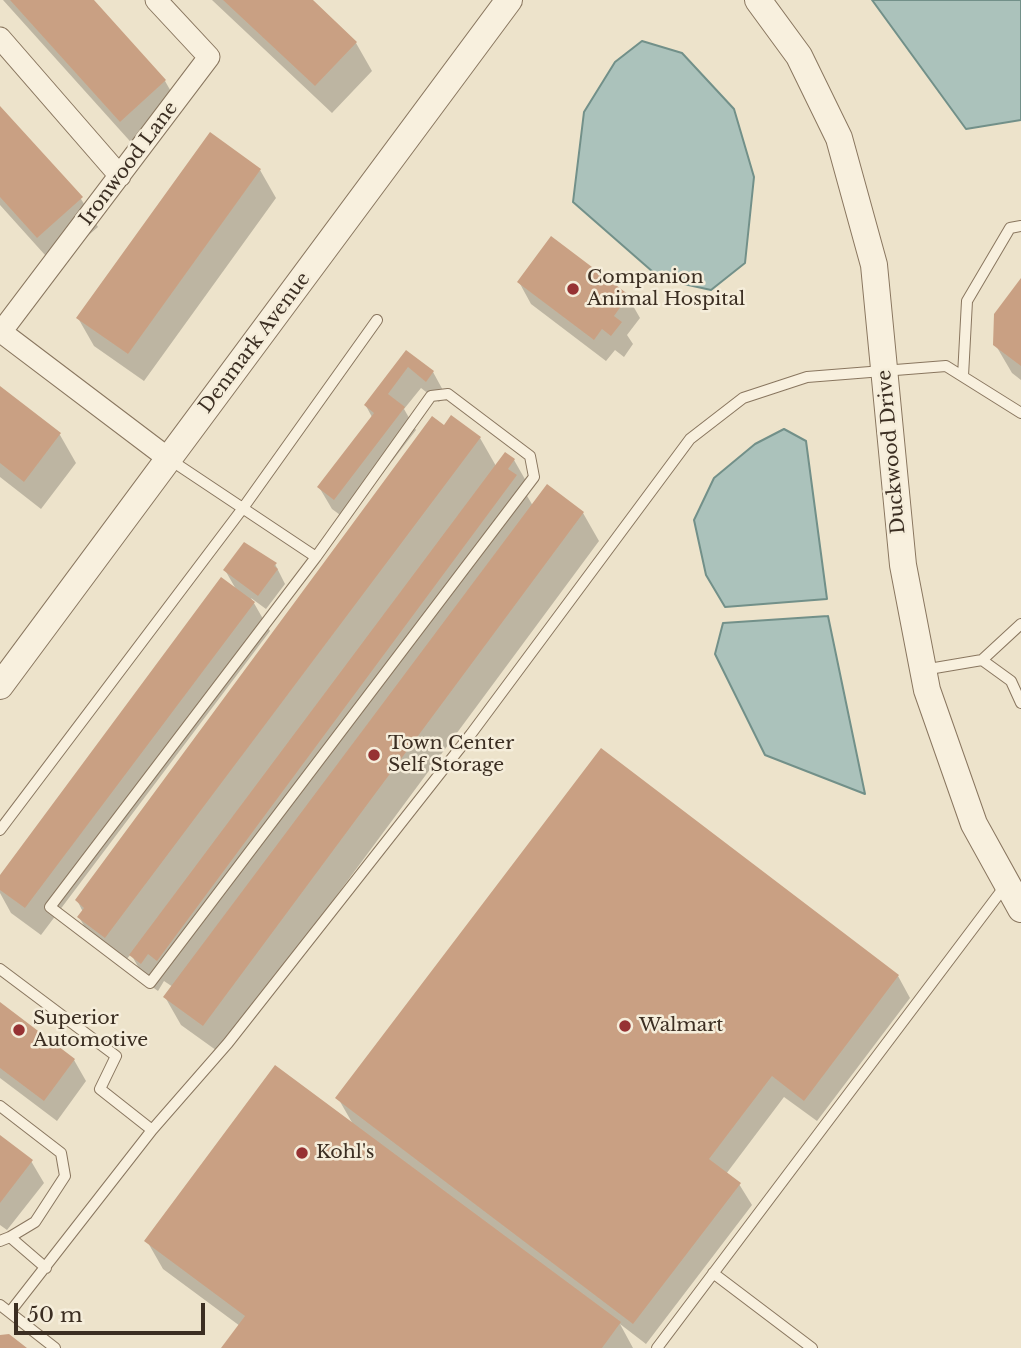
<!DOCTYPE html>
<html>
<head>
<meta charset="utf-8">
<style>
	body { margin:0 }
	#map { position:relative; width:1021px; height:1348px; overflow:hidden; background:#ede3cb; font-family:"Libre Baskerville",serif }
	canvas { display:block }
	.scale { position:absolute; left:14px; top:1303px; width:191px; height:32px; box-sizing:border-box; border:4px solid #3b2e22; border-top:0; padding-left:9px; font-size:21px; line-height:24px; white-space:nowrap; color:#3b2e22; -webkit-text-stroke:5px #f5edda; paint-order:stroke }
</style>
</head>
<body>
<div id="map">
<canvas width="1021" height="1348"></canvas>
<div class="scale">50 m</div>
</div>
<script>
const g = document.querySelector('canvas').getContext('2d');
g.lineJoin = 'round';
function paint(path, color) { g.fillStyle = color; g.fill(path, 'evenodd'); }
const shape = rows => new Path2D(rows.map(r => 'M' + r).join(''));
function stroke(path, color, width, dash) { g.strokeStyle = color; g.lineWidth = width; g.lineCap = dash ? 'butt' : 'round'; g.setLineDash(dash || []); g.stroke(path); }
function drawText(font, color, halo, rows, align = 'center') {
  g.font = font + ' "Libre Baskerville",serif'; g.lineWidth = 5; g.setLineDash([]); g.textBaseline = 'middle'; g.strokeStyle = halo; g.fillStyle = color; for (const [text, x, y, turn = 0] of rows) {
    g.save(); g.translate(x, y); g.rotate((+turn || 0) * Math.PI / 180); g.textAlign = isNaN(turn) ? turn : align; if (halo) g.strokeText(text, 0, 0); g.fillText(text, 0, 0); g.restore();
  }
}
const water = shape([
	[872,0,1021,0,1021,120,966,129,872,0],
	[642,41,682,53,734,109,754,177,745,263,711,290,661,279,573,202,584,112,615,62,642,41],
	[784,429,806,441,827,599,725,607,706,575,694,520,714,478,755,444,784,429],
	[828,616,865,794,765,755,715,654,723,623,828,616]
]);
paint(water, '#abc2bb');
stroke(water, '#729089', 2);
paint(shape([
	[3,0,92,0,165,81,181,109,137,149],
	[212,0,310,0,356,43,372,71,332,113],
	[0,108,81,199,98,227,54,265,0,205],
	[260,170,276,198,144,381,94,346,78,318],
	[1021,281,1021,380,1012,373,995,344],
	[519,282,628,297,640,318,627,335,633,344,624,357,615,350,606,361,531,304],
	[406,352,433,372,445,394,439,402,421,388,404,409,416,430,347,520,332,509,319,487,372,417,366,406],
	[0,388,60,435,76,463,41,509,0,477],
	[452,417,480,438,496,466,505,454,514,460,530,488,526,494,533,506,583,513,599,541,220,1053,181,1025,165,997,173,987,164,981,158,991,147,983,131,954,122,965,95,945,79,917,83,912,77,900],
	[275,564,285,584,266,609,251,598,270,631,41,935,11,913,0,893,0,878,237,591,225,570],
	[898,976,910,998,817,1121,784,1097,726,1174,739,1184,752,1205,646,1344,620,1324,633,1348,223,1348,240,1326,163,1269,147,1241,354,1126,338,1098],
	[0,1004,74,1060,86,1081,57,1121,0,1078],
	[0,1138,31,1161,44,1183,7,1230,0,1225]
]), '#0003');
paint(shape([
	[10,0,94,0,166,80,120,122],
	[223,0,313,0,357,42,315,86],
	[0,106,83,197,37,238,0,197],
	[210,132,261,169,128,354,76,318],
	[551,236,629,295,614,316,622,322,611,336,602,329,594,340,517,282],
	[1021,278,1021,366,993,345,994,314],
	[406,350,434,371,426,382,408,367,388,394,405,407,334,500,317,487,374,413,364,405],
	[0,386,61,433,24,482,0,463],
	[451,415,481,437,105,938,77,917,84,908,75,900,432,416,444,425],
	[505,452,515,459,508,469,517,475,157,961,148,954,141,964,129,955],
	[547,484,584,512,203,1026,163,997],
	[244,542,277,563,274,566,278,569,258,596,223,570],
	[221,577,255,602,25,908,0,890,0,875],
	[601,748,899,975,804,1101,772,1076,709,1159,741,1183,633,1324,335,1098],
	[0,1002,75,1059,44,1101,0,1068],
	[275,1065,621,1322,602,1348,221,1348,245,1316,144,1241],
	[0,1135,33,1160,0,1203],
	[9,1334,27,1348,0,1348,0,1335]
]), '#c9a083');
const service = shape([
	[963,376,967,301,1010,228,1021,226],
	[169,459,316,557,431,396,448,394,530,456,534,477,150,983,50,907,316,557],
	[982,660,1021,624],
	[923,670,982,660,1011,681,1021,703],
	[0,830,243,508,377,320],
	[0,969,116,1056,100,1089,152,1130],
	[0,1106,61,1153,65,1176,35,1222,10,1237],
	[0,1241,10,1237,46,1268],
	[713,1273,812,1348],
	[0,1305,55,1348],
	[10,1312,152,1130,228,1043,471,734,690,439,743,398,807,377,946,366,1021,413],
	[657,1348,1005,886]
]);
const minor = shape([
	[0,38,120,176],
	[0,331,169,459],
	[1,332,209,57,156,0]
]);
const tertiary = shape([
	[758,0,799,56,839,138,874,265,903,565,927,690,974,824,1021,909],
	[0,686,509,0]
]);
stroke(service, '#89765f', 12);
stroke(minor, '#89765f', 23);
stroke(tertiary, '#89765f', 28);
stroke(service, '#f8f0de', 10);
stroke(minor, '#f8f0de', 21);
stroke(tertiary, '#f8f0de', 26);
for (const [x, y, r, color] of [
	[573,289,7,"#963233"],
	[374,755,7,"#963233"],
	[625,1026,7,"#963233"],
	[19,1030,7,"#963233"],
	[302,1153,7,"#963233"]
]) { const dot = new Path2D(); dot.arc(x, y, r, 0, 2 * Math.PI); g.fillStyle = color; g.fill(dot); stroke(dot, '#f5edda', 2.5); }
drawText('19px', '#3b2e22', '#f5edda', [
	["Ironwood Lane",129,164,-53],
	["Denmark Avenue",255,343,-53],
	["Duckwood Drive",892,452,-95]
]);
drawText('19px', '#3b2e22', '#f5edda', [
	["Companion",587,278],
	["Animal Hospital",587,300],
	["Town Center",388,744],
	["Self Storage",388,766],
	["Superior",33,1019],
	["Automotive",33,1041],
	["Walmart",639,1026],
	["Kohl's",316,1153]
], 'left');
</script>
</body>
</html>
